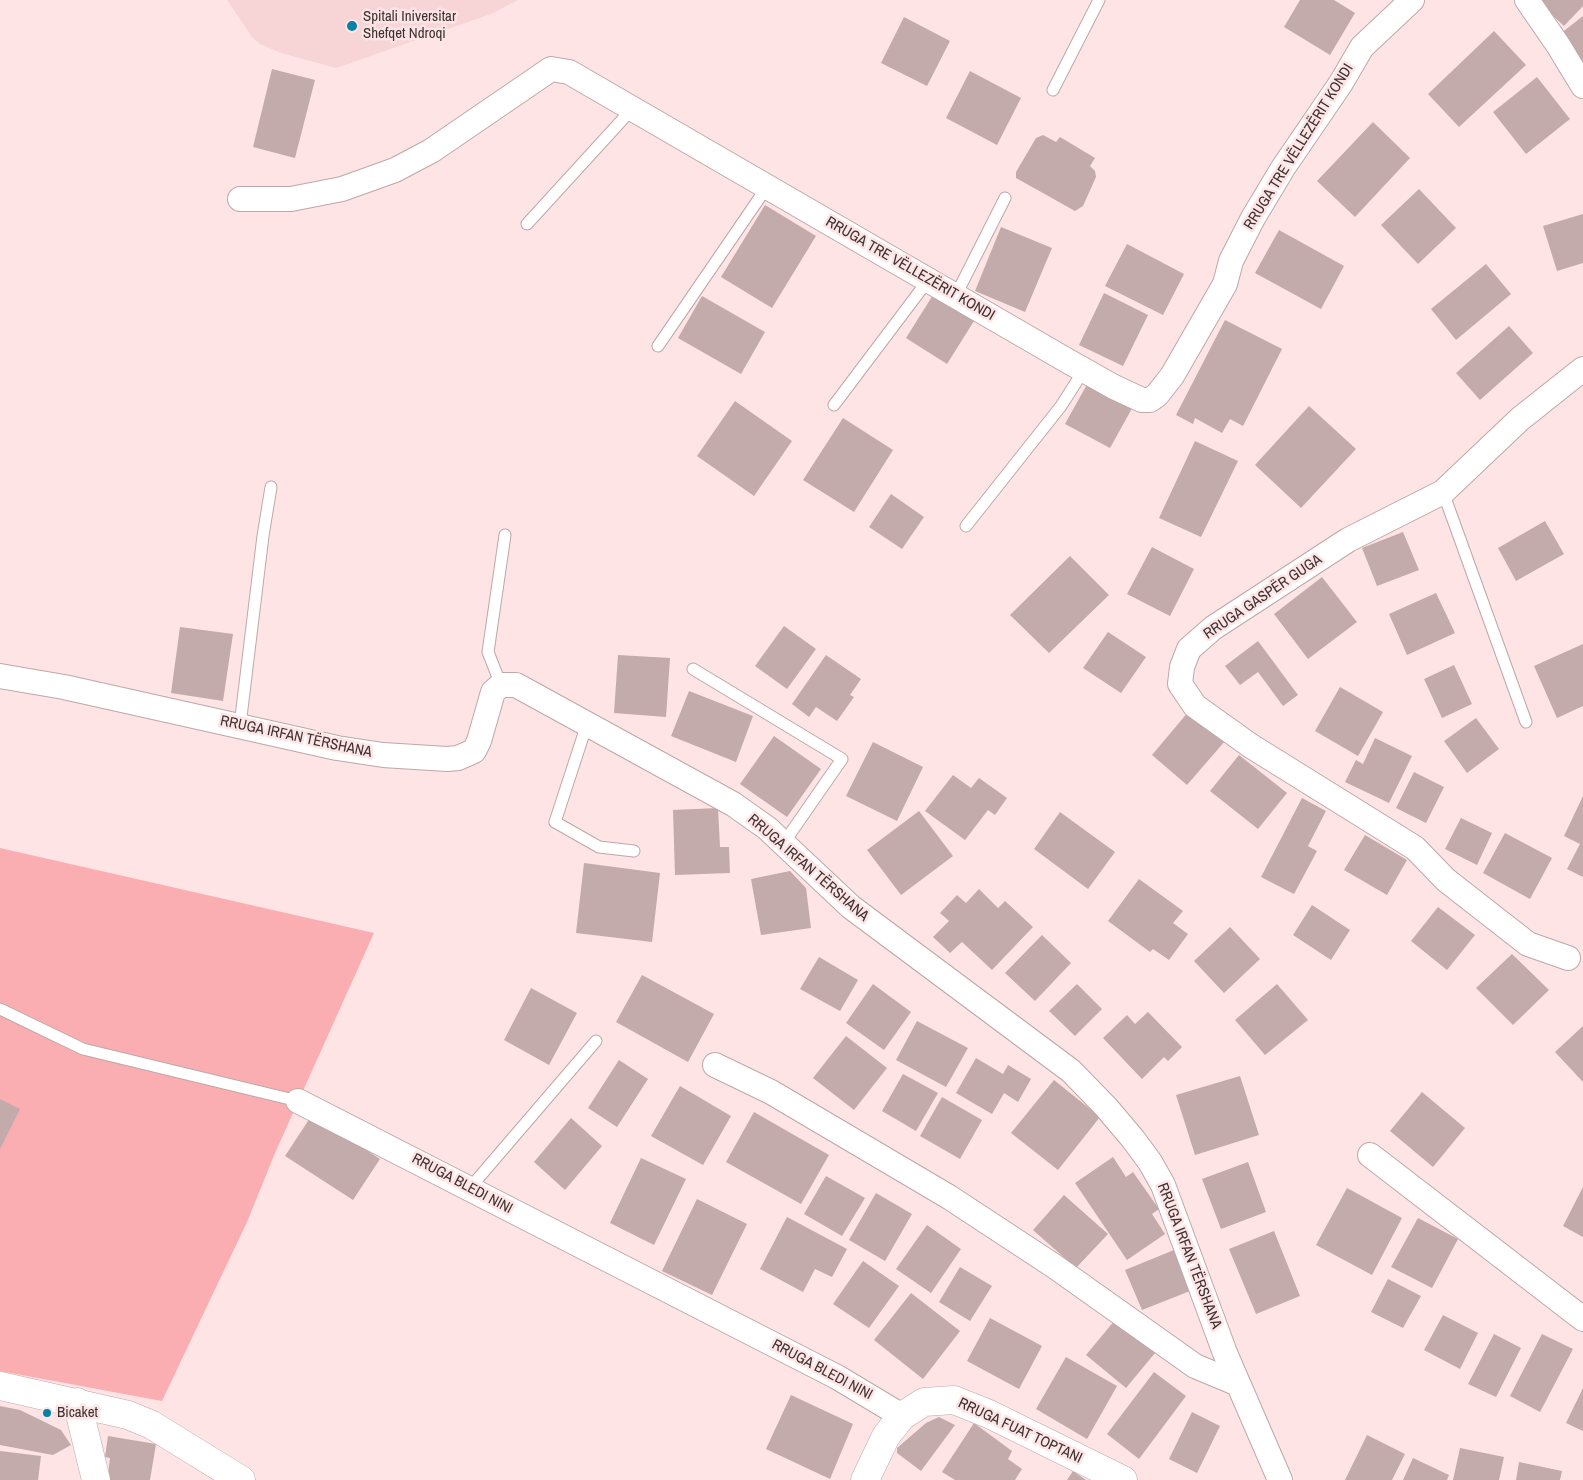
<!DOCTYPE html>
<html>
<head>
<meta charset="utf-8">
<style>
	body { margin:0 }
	canvas { display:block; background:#fee4e4 }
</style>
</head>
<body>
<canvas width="1583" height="1480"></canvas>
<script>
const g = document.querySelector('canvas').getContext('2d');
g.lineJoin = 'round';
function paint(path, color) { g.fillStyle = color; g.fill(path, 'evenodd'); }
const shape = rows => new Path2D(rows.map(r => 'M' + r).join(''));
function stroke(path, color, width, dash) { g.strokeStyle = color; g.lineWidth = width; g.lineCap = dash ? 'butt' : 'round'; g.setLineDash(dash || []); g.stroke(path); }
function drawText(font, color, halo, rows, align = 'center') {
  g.font = font + ' "Archivo Narrow",sans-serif'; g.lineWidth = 5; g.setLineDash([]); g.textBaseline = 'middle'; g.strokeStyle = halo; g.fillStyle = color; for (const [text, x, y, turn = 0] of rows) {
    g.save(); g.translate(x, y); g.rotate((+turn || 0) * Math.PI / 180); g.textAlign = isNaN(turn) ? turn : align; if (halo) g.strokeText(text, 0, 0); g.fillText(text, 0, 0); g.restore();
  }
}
paint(shape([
	[227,0,518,0,491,14,336,68,281,53,260,44,252,37]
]), '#f7d5d6');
paint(shape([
	[0,848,374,933,275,1153,247,1222,162,1401,0,1371]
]), '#fbaeb1');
paint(shape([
	[1300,0,1334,0,1355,13,1330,55,1284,27],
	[1536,0,1583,0,1583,6,1564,26],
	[1583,16,1583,64,1560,34],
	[904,17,950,41,927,86,881,63],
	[1494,31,1526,65,1459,127,1428,94],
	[272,69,315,80,295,158,253,147],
	[970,71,1021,98,997,145,946,118],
	[1537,77,1570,119,1526,154,1493,112],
	[1373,122,1410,158,1355,217,1317,181],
	[1043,135,1056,142,1060,137,1095,158,1090,166,1095,171,1096,177,1083,206,1075,211,1016,178,1016,172,1036,138],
	[1419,189,1456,228,1418,264,1381,225],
	[765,205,816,236,772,308,721,277],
	[1583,214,1583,263,1557,271,1543,226],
	[1001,227,1052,248,1025,312,975,291],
	[1279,230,1344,266,1321,309,1255,273],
	[1127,244,1184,274,1163,315,1105,286],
	[1486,264,1511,294,1456,340,1431,309],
	[1104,293,1148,315,1123,366,1079,345],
	[933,295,974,321,947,364,906,338],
	[702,296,765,332,741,374,678,338],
	[1225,320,1282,349,1243,426,1230,419,1222,433,1195,418,1193,424,1176,415],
	[1509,326,1533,353,1480,400,1456,373],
	[1090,379,1135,403,1110,448,1065,424],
	[735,401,792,441,754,496,697,456],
	[1309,406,1356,449,1301,508,1255,465],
	[843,418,893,450,854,512,803,480],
	[1195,441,1238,461,1201,537,1159,518],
	[891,494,924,517,902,549,869,527],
	[1545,521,1564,554,1516,581,1498,548],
	[1403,532,1419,570,1377,586,1362,548],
	[1152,547,1194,569,1170,616,1127,594],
	[1070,556,1109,595,1049,653,1010,615],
	[1322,577,1357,622,1308,659,1274,614],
	[1436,593,1455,633,1407,655,1389,614],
	[784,626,816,649,787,689,755,666],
	[180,627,233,634,223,701,171,693],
	[1108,632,1146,657,1121,693,1083,668],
	[1258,641,1298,695,1283,706,1258,672,1240,685,1225,666],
	[1583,644,1583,706,1557,718,1534,666],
	[618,655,670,658,666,717,614,713],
	[826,655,861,679,850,695,854,697,837,721,816,707,809,717,792,704],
	[1454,665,1472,704,1442,718,1424,679],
	[1340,687,1383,712,1358,756,1315,731],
	[689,691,753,716,736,762,671,736],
	[1189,711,1225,741,1187,785,1152,755],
	[1476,718,1499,749,1467,773,1444,741],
	[774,736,821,769,787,817,740,784],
	[1375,738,1412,756,1389,803,1345,782,1356,760,1363,764],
	[873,742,923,767,897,821,846,796],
	[1239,755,1287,793,1258,829,1210,791],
	[1414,772,1444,787,1426,823,1396,808],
	[953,775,971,788,979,778,1007,798,995,815,988,810,965,840,925,811],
	[1583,796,1583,877,1567,869,1580,844,1564,836],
	[1302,798,1326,811,1308,846,1317,851,1294,894,1261,877],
	[718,808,720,847,729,847,730,873,675,875,673,810],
	[919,811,953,856,901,895,867,850],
	[1060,812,1115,852,1088,889,1034,849],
	[1461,818,1492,833,1477,865,1445,849],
	[1505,833,1552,858,1530,899,1483,873],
	[1365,835,1407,860,1387,895,1344,870],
	[584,863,660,873,652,942,576,933],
	[790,871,806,888,811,928,761,935,751,879],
	[1139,879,1183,911,1173,923,1188,934,1169,960,1153,949,1150,952,1108,921],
	[979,889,998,908,1005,901,1033,927,992,970,962,942,950,953,933,937,949,921,940,913,957,895,966,903],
	[1312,905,1350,930,1331,960,1293,935],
	[1438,907,1475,935,1447,970,1411,941],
	[1230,927,1260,959,1224,993,1194,961],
	[1042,935,1071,963,1035,1001,1005,973],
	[1512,954,1549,990,1513,1025,1476,988],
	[819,957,858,980,840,1011,800,989],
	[642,975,714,1014,688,1062,616,1022],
	[873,984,911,1012,884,1050,846,1023],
	[1077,984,1102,1009,1075,1036,1049,1011],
	[1277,984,1308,1020,1265,1055,1235,1020],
	[531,988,577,1013,549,1065,504,1040],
	[1148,1012,1182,1047,1168,1061,1164,1057,1142,1079,1103,1038,1127,1015,1135,1024],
	[917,1021,968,1048,946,1087,896,1060],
	[1583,1026,1583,1082,1555,1052],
	[846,1036,887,1068,854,1110,813,1078],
	[976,1058,1003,1074,1008,1065,1031,1079,1018,1102,1004,1093,992,1114,956,1093],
	[619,1060,648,1079,617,1127,588,1108],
	[903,1074,938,1093,916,1131,882,1111],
	[1240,1076,1259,1135,1195,1155,1176,1095],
	[1054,1080,1100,1117,1058,1170,1011,1133],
	[680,1086,731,1116,703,1165,651,1136],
	[1422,1092,1465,1128,1433,1167,1390,1131],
	[942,1097,982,1120,960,1159,920,1136],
	[0,1099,20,1109,0,1149],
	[754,1112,829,1155,801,1204,726,1162],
	[312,1115,380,1159,353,1200,285,1156],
	[571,1118,602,1146,565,1190,534,1162],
	[1113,1157,1126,1177,1133,1172,1159,1209,1152,1214,1165,1234,1127,1260,1075,1183],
	[641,1158,686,1179,654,1245,610,1223],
	[1248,1162,1266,1212,1221,1229,1202,1179],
	[826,1176,865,1198,842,1236,804,1214],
	[1583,1187,1583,1237,1563,1226],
	[1347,1188,1402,1218,1372,1275,1316,1245],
	[876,1193,912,1214,885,1261,849,1240],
	[1064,1195,1108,1234,1076,1268,1033,1230],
	[697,1199,747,1224,712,1295,662,1271],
	[787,1217,847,1249,832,1277,815,1269,803,1292,760,1269],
	[1418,1218,1458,1239,1432,1288,1391,1267],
	[927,1225,961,1249,931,1293,896,1269],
	[1274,1231,1300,1296,1256,1314,1229,1249],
	[1174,1250,1190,1291,1142,1310,1125,1270],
	[863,1261,899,1286,869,1328,833,1304],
	[960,1267,992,1286,970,1321,939,1302],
	[1388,1279,1421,1296,1403,1328,1371,1312],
	[911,1293,960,1331,923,1379,874,1340],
	[1443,1315,1478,1333,1460,1369,1424,1350],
	[990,1318,1042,1346,1019,1389,967,1361],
	[1115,1320,1155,1353,1126,1388,1086,1355],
	[1494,1334,1521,1348,1496,1397,1468,1384],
	[1542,1334,1573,1349,1540,1412,1510,1396],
	[1066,1357,1117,1386,1087,1439,1036,1409],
	[1154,1372,1186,1396,1139,1459,1107,1434],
	[1583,1388,1583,1431,1566,1423],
	[791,1395,853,1424,830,1479,766,1449],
	[0,1406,20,1410,61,1430,71,1445,53,1455,0,1445],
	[1192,1412,1220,1426,1197,1473,1169,1459],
	[939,1417,955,1425,921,1471,897,1453,897,1448,926,1423],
	[974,1423,1012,1451,1008,1459,1022,1469,1015,1480,955,1480,942,1472],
	[1367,1435,1405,1454,1392,1480,1345,1480],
	[108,1436,156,1444,150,1480,110,1480,108,1474,110,1458,105,1457],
	[1460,1448,1504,1457,1499,1480,1453,1480],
	[0,1451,41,1456,38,1480,0,1480],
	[1413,1458,1449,1475,1447,1480,1403,1480],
	[1519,1462,1562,1471,1560,1480,1516,1480],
	[1073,1471,1086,1480,1067,1480]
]), '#c3aaab');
const service = shape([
	[1053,90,1099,0],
	[527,224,633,108],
	[956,295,1005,198],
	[658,346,767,187],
	[834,405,929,279],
	[1443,492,1526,722],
	[966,526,1061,406,1084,370],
	[693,669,842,759,783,844],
	[501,685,488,652,505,535],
	[587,724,555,822,599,847,634,851],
	[240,725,263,536,271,487],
	[0,1009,83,1049,298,1101],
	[469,1189,596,1041]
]);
const minor = shape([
	[1527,0,1558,45,1583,86],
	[240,199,291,199,342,189,395,170,431,151,551,69,569,72,1066,360,1114,387,1142,400,1150,400,1157,395,1172,376,1225,284,1231,261,1253,218,1283,168,1341,83,1362,47,1412,0],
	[0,676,64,687,337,748,383,755,447,759,458,758,474,751,479,741,493,692,501,685,516,685,733,804,767,828,851,907,1071,1071,1106,1107,1133,1139,1150,1162,1163,1185,1225,1353,1280,1480],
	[1568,958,1528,944,1446,880,1415,848,1251,746,1195,706,1180,684,1182,667,1189,649,1213,628,1348,540,1443,492,1520,419,1583,369],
	[715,1065,771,1092,949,1197,1054,1266,1195,1366,1238,1384],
	[298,1101,837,1377,902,1416],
	[1370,1155,1583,1319]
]);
const tertiary = shape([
	[0,1386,128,1415,152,1425,241,1480],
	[77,1402,96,1480],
	[865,1480,886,1436,902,1416,924,1402,954,1400,989,1414,1123,1480]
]);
stroke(service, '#bfa7a7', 13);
stroke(minor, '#bfa7a7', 26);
stroke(tertiary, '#bfa7a7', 29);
stroke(service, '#fff', 11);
stroke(minor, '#fff', 24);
stroke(tertiary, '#fff', 28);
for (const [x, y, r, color] of [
	[352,26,6,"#0482a7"],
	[47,1413,5,"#0482a7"]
]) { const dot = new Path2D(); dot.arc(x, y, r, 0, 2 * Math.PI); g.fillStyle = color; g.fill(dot); stroke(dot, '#fee4e4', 2); }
drawText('15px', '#3b3131', '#fee4e4', [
	["Spitali Iniversitar",363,17],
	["Shefqet Ndroqi",363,34],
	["Bicaket",57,1413]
], 'left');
drawText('15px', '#3b3131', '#fee4e4', [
	["RRUGA TRE VËLLEZËRIT KONDI",1299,147,-58],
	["RRUGA TRE VËLLEZËRIT KONDI",910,269,30],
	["RRUGA GASPËR GUGA",1263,597,-34],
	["RRUGA IRFAN TËRSHANA",296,737,12],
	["RRUGA IRFAN TËRSHANA",808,868,41],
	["RRUGA BLEDI NINI",462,1184,28],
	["RRUGA IRFAN TËRSHANA",1189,1256,69],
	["RRUGA BLEDI NINI",822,1370,28],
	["RRUGA FUAT TOPTANI",1020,1431,25]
]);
</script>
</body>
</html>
